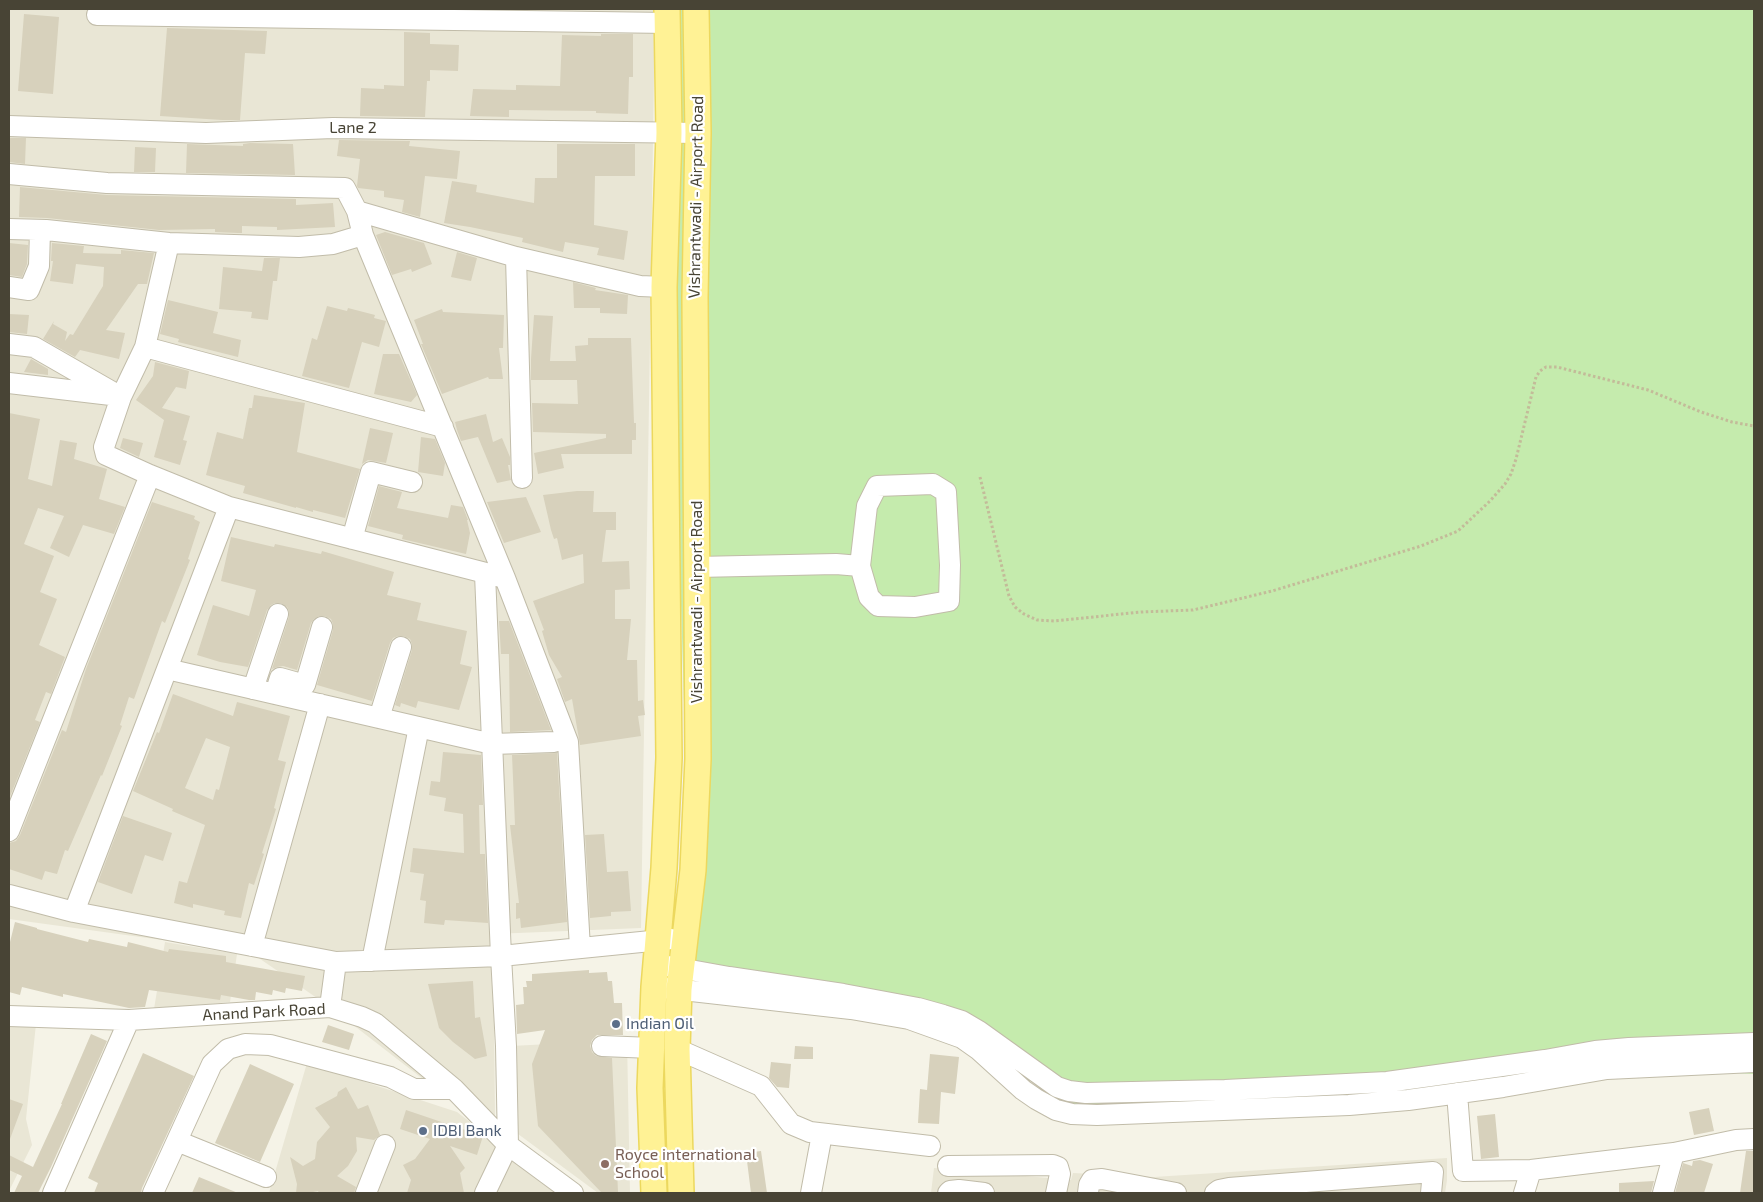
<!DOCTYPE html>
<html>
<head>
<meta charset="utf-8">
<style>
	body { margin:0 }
	#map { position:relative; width:1763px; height:1202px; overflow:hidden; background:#f5f3e7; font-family:"Exo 2",sans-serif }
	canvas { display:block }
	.frame { position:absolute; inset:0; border:10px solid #484435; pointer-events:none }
</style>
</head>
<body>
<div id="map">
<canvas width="1763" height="1202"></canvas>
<div class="frame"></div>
</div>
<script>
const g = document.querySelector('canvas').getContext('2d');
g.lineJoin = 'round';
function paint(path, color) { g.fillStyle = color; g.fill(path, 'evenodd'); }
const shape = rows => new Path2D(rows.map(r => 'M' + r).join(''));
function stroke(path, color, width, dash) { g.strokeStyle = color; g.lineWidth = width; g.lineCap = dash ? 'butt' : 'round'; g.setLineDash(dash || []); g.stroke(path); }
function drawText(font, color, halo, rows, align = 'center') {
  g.font = font + ' "Exo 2",sans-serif'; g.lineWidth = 4.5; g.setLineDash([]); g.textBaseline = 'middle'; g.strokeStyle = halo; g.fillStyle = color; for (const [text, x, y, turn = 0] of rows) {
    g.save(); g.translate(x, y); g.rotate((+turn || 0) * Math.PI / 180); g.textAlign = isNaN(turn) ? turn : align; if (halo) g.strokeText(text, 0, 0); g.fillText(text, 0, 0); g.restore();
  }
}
paint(shape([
	[9,9,655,9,641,928,493,934,495,1115,490,1131,330,1007,250,952,9,919],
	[165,942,237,954,230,1002,154,1009],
	[9,1021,36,1024,26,1119,32,1145,9,1191],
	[627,1040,630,1193,598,1193,514,1131,511,1046],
	[307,1063,457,1112,561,1193,269,1193],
	[1447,1158,1447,1180,1445,1193,931,1193,934,1168,1071,1180,1073,1173,1154,1177]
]), '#e9e6d5');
paint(shape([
	[663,9,1754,9,1754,1074,1601,1065,1072,1114,980,1039,692,968]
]), '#c5ebad');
paint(shape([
	[24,14,59,17,53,94,18,91],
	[167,28,267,31,265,54,245,53,240,120,222,120,160,116],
	[404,32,430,33,430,44,459,45,458,71,430,70,430,81,427,81,425,117,360,116,361,88,384,89,384,85,404,86],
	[601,34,633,34,633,77,629,77,628,114,596,113,596,111,509,110,509,117,470,116,473,89,516,90,516,85,560,86,562,35,601,36],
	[9,138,26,138,25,164,9,162],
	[339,140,410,141,409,146,460,151,457,179,425,176,420,217,402,212,404,200,384,197,384,191,358,188,357,186,360,159,337,156],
	[250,143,293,144,295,175,186,173,187,144,243,146,243,144],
	[557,144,635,144,635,176,595,176,594,225,628,231,624,260,597,255,599,248,565,242,563,252,522,242,523,238,470,227,444,223,452,181,477,185,476,192,534,203,535,178,557,178],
	[135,147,156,148,155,172,134,172],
	[20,187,107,195,296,199,296,205,333,203,335,227,277,230,277,227,242,226,242,233,238,233,215,232,215,229,159,230,47,218,19,217],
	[385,232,424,243,432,264,412,272,411,269,392,275,376,235],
	[9,243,28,245,27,264,22,277,9,275],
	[52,243,84,246,83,253,121,254,121,250,154,253,147,284,138,284,106,330,125,333,119,359,80,350,75,357,43,339,54,321,53,324,67,332,65,341,70,334,73,335,103,286,104,267,76,264,73,284,50,281,53,261,51,261],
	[457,252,477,258,471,281,451,277],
	[264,258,280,258,277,281,273,281,268,320,251,318,252,312,219,309,223,267,262,271],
	[573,282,596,288,595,290,628,295,627,314,600,313,600,308,574,308],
	[168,300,218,312,213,333,241,340,238,357,178,342,179,339,160,334],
	[327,306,347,311,348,308,375,315,374,318,386,321,379,347,362,342,349,388,302,376,312,338,317,340],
	[442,309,443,312,504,315,503,348,499,348,503,379,489,379,488,377,442,394,421,344,423,344,414,320],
	[9,314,29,315,27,334,9,332],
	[534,315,553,316,550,361,576,361,575,346,588,345,588,338,631,338,634,423,636,423,636,440,632,440,632,454,561,454,564,468,538,474,534,453,606,438,606,434,533,432,532,403,578,404,577,380,531,380,531,359],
	[383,354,399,354,417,395,411,402,374,394],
	[31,359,48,369,48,375,24,372],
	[155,362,189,371,186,389,176,387,162,408,190,416,183,440,187,441,180,465,154,457,164,420,136,400,153,376],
	[254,395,305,403,297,452,360,469,345,518,313,510,313,512,296,507,296,508,243,493,245,486,206,475,217,432,243,439,249,408,252,408],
	[9,413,40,419,28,479,52,486,60,440,77,443,74,459,107,469,99,499,125,507,114,534,83,525,69,557,50,548,64,516,38,508,24,544,54,556,40,592,57,599,39,645,65,657,51,694,46,692,35,720,40,722,9,799],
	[486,414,493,442,502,438,510,457,510,465,508,465,511,480,497,483,478,437,461,441,457,430,455,422],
	[370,428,393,433,386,463,368,460,362,464],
	[421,437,435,439,445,463,443,476,418,472],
	[123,438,143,443,139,457,120,448],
	[379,486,402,492,397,508,448,518,451,505,463,507,468,520,467,520,470,533,466,554,402,539,403,535,368,526],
	[577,491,594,491,593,512,616,512,616,530,606,530,602,562,629,561,630,589,615,590,615,619,631,619,627,660,637,660,638,701,643,700,645,715,638,716,641,736,580,745,572,699,565,702,557,679,562,677,549,655,542,631,544,630,533,601,584,583,583,554,562,560,557,538,554,539,551,530,543,495],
	[526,497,541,532,504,543,487,502],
	[152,502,195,516,194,519,200,522,188,559,190,560,165,623,162,621,134,699,129,697,120,725,122,726,102,776,101,775,68,851,65,850,57,874,45,871,42,880,9,869,9,843,16,841,20,835,62,730,66,732,86,669],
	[231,537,274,547,275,544,321,554,322,551,394,572,387,595,421,603,417,620,467,631,460,664,472,667,459,710,418,701,416,708,401,703,400,707,395,705,412,650,412,644,410,639,404,636,398,636,393,638,390,643,372,701,317,685,333,630,333,624,331,619,325,616,319,616,314,619,311,623,297,670,283,666,277,667,272,669,289,617,289,611,287,607,281,603,275,603,271,605,267,610,248,667,220,662,197,655,213,605,249,616,256,590,221,581],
	[499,621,509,621,551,730,510,732,509,654,501,654],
	[173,694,233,716,237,702,290,716,278,760,286,762,274,808,276,809,262,853,264,854,254,885,249,883,241,918,224,915,225,911,193,904,193,908,174,903,179,881,187,883,205,825,172,811,173,809,133,791,157,732,159,733],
	[206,738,230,747,219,790,216,789,213,800,185,788],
	[443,752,481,755,483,805,479,805,480,854,485,854,488,923,445,920,444,925,424,923,426,901,420,900,424,874,410,872,413,848,464,853,463,814,444,811,446,798,429,795,431,781,440,782],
	[557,753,567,922,521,928,520,918,516,919,516,903,519,903,510,825,515,825,512,755],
	[123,816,172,833,163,861,145,855,132,894,98,882],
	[604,834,607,872,628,871,631,911,611,912,611,916,590,918,585,835],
	[15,922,37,928,37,929,88,942,89,939,127,947,128,942,168,952,169,949,226,956,226,962,305,976,302,991,286,988,285,993,273,990,272,995,256,992,255,1000,249,1000,221,995,220,1000,149,990,145,1007,129,1008,63,994,63,997,22,987,20,995,9,992,9,946],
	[589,970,589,973,607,972,608,981,612,981,614,1003,622,1003,623,1035,597,1035,592,1040,590,1046,592,1052,596,1056,612,1058,618,1192,601,1192,538,1126,532,1064,545,1030,517,1034,516,1005,524,1004,523,987,527,987,526,981,532,981,532,974],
	[473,981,475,1018,480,1017,487,1056,475,1059,453,1042,439,1028,428,984],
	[328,1025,354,1034,349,1050,322,1042],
	[91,1034,107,1041,51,1167,38,1193,14,1193,22,1176,9,1170,9,1155,33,1167,62,1104,61,1104],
	[795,1046,813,1047,813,1059,794,1059],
	[143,1053,194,1076,142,1188,141,1193,94,1193,98,1183,88,1178],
	[930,1054,959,1057,955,1094,941,1092,939,1124,918,1123,920,1089,927,1090],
	[771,1062,791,1064,789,1088,777,1087,769,1078],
	[250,1064,294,1084,260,1162,215,1143],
	[346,1087,358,1109,368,1105,380,1135,374,1140,356,1137,357,1151,348,1166,337,1176,356,1187,354,1193,319,1193,318,1191,308,1193,296,1193,297,1184,290,1157,303,1166,315,1159,317,1142,330,1127,315,1108,337,1096,338,1092],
	[9,1099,23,1104,10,1139,9,1138],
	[1709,1108,1714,1131,1694,1135,1689,1112],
	[406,1110,483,1136,477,1155,450,1146,465,1168,460,1173,464,1193,407,1193,411,1180,403,1165,415,1159,430,1139,400,1129],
	[1495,1114,1499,1157,1481,1159,1477,1116],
	[761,1151,767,1193,751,1193,746,1153],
	[1746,1151,1754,1151,1754,1193,1740,1193],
	[1700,1160,1713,1164,1704,1193,1675,1193,1683,1163,1692,1166,1693,1161],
	[199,1177,238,1193,192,1193],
	[1654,1181,1651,1193,1619,1193,1619,1183]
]), '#d7d1bc');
const minor = shape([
	[97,15,668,23],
	[9,126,206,133,333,128,698,133],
	[9,174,107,183,345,188,357,211,363,235,505,578,568,742,580,948],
	[357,211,516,257,640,286,664,287],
	[9,229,46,230,169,243,299,247,333,244,363,235],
	[169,243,145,347,121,397,104,447,106,455,150,475,229,507,505,578],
	[516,257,522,478],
	[9,287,29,290,39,266,40,230],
	[9,344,34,347,121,397],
	[145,347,443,427],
	[9,383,111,395],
	[352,539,371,472,412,482],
	[697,567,836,564,860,566,869,597,878,606,915,607,949,601,950,565,946,492,933,484,877,486,867,506,860,566],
	[167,669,492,744,554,742],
	[253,689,278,614],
	[275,694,280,678,305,685,322,627],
	[379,718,401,647],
	[9,831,150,475],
	[9,895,74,912,336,962,501,956,671,939],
	[74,912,229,507],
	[252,946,320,704],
	[372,961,419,727],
	[668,966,729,977,843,994,918,1008,943,1015,962,1021,979,1031,1057,1087,1069,1091,1086,1093,1225,1090,1387,1082,1545,1060,1595,1051,1629,1048,1754,1043],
	[665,988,851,1009,909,1019,962,1038,979,1050,1023,1090,1036,1099,1056,1110,1072,1114,1097,1115,1349,1105,1408,1100,1503,1087,1607,1069,1754,1062],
	[330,1007,336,962],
	[9,1016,129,1020,330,1007,362,1017,375,1023,454,1089,508,1145,573,1193],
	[602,1046,652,1048],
	[677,1049,761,1086,791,1124,810,1132,930,1146],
	[1457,1093,1463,1171,1531,1170,1674,1153,1736,1140,1754,1139],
	[177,1141,266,1177],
	[948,1166,1053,1165,1058,1167,1060,1174,1056,1193],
	[53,1193,129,1020],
	[153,1193,212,1064,228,1049,245,1044,270,1045,390,1077,414,1089,454,1089],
	[366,1193,385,1145],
	[485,1193,508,1145,506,1046,501,956,485,574],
	[811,1193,822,1134],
	[948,1193,950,1191,959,1190,984,1193],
	[1088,1193,1089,1185,1092,1180,1102,1179,1176,1193],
	[1215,1193,1219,1190,1229,1188,1433,1172,1431,1193],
	[1524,1193,1531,1170],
	[1663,1193,1674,1153]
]);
const major = shape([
	[654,1193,650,1088,654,987,664,868,669,758,664,287,669,133,667,9],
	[681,1193,677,1049,679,989,693,870,698,759,695,297,698,133,696,9]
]);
stroke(minor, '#c1bca9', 22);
stroke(major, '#ecd85e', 28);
stroke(shape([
	[980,477,1009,596,1015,607,1024,614,1037,620,1054,621,1141,612,1193,610,1272,591,1421,546,1458,531,1490,501,1505,484,1511,474,1516,459,1536,377,1540,371,1546,367,1557,367,1648,390,1701,412,1732,422,1754,426]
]), '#c3bb99', 3, [2.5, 2.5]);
stroke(minor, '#fff', 20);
stroke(major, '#fff295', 25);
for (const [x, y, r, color] of [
	[616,1024,5,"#5c6f8a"],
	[423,1131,5,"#5c6f8a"],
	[605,1164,5,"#8d6e63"]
]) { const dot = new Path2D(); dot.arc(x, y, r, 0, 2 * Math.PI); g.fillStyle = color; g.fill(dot); stroke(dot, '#fff', 2); }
drawText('16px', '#484435', '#fff', [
	["Lane 2",353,128],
	["Vishrantwadi - Airport Road",696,197,-89],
	["Vishrantwadi - Airport Road",697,602,-90],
	["Anand Park Road",264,1012,-3]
]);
drawText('16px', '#4e5e75', '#fff', [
	["Indian Oil",626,1024],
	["IDBI Bank",433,1131]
], 'left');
drawText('16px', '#785e54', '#fff', [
	["Royce international",615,1155],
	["School",615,1173]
], 'left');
</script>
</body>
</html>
